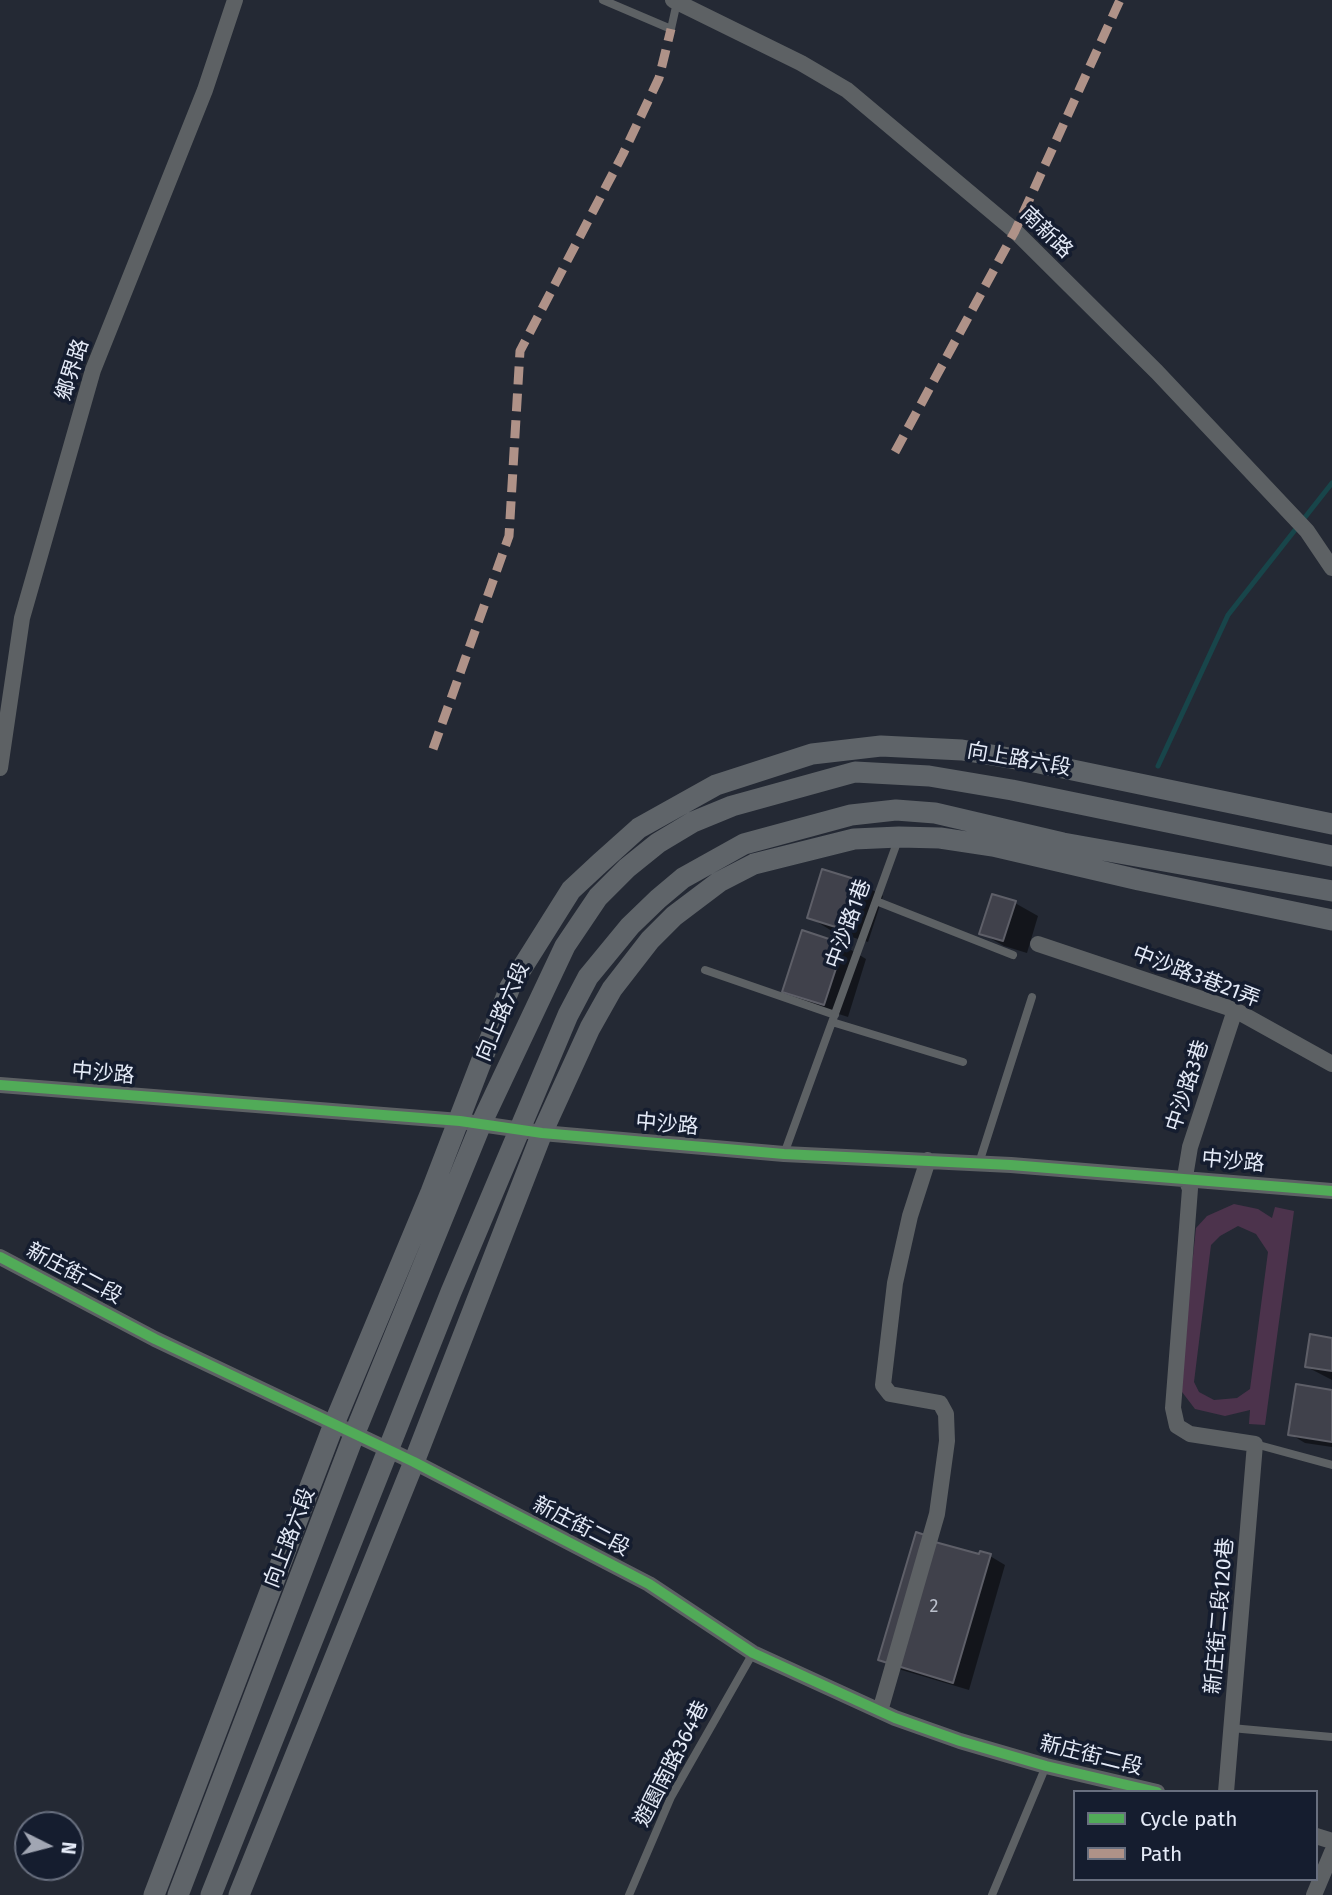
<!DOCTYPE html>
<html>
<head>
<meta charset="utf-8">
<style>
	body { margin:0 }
	#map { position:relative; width:1332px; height:1895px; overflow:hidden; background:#242934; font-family:"Fira Sans",sans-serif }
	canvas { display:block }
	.legend { position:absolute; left:1073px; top:1790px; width:245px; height:91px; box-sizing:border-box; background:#151d2f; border:2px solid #686f7f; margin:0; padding:9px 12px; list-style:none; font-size:21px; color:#e4eaf7 }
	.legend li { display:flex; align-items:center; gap:14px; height:35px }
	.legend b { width:35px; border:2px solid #686f7f }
	.north { position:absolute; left:14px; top:1811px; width:70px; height:70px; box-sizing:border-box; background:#151d2f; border:2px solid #686f7f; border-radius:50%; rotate:96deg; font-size:19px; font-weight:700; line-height:28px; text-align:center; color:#e4eaf7 }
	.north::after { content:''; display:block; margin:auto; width:24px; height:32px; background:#a1a6b3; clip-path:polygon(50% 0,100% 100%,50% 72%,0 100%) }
</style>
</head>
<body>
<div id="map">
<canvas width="1332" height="1895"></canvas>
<ul class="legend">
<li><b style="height:9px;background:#51ab58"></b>Cycle path</li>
<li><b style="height:9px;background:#af9288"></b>Path</li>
</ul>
<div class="north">N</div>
</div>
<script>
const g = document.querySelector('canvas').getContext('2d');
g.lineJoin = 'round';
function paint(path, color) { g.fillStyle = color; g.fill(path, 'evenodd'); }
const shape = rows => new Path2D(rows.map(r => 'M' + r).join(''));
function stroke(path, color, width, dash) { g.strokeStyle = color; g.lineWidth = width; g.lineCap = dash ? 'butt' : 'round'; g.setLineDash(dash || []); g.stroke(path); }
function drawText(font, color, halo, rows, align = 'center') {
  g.font = font + ' "Fira Sans","Noto Sans TC",sans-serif'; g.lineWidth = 7; g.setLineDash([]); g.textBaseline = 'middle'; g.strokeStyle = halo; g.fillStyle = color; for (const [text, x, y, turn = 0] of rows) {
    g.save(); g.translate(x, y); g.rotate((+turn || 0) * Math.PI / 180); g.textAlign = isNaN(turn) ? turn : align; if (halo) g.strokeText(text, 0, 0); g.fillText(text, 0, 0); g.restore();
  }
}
paint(shape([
	[1234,1204,1258,1209,1272,1218,1275,1207,1294,1211,1265,1425,1249,1424,1250,1410,1225,1416,1195,1409,1179,1388,1196,1228,1207,1216],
	[1238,1226,1256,1234,1268,1252,1250,1389,1237,1398,1214,1400,1199,1392,1194,1382,1211,1245,1220,1236]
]), '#4c334c');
paint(shape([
	[860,883,883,896,868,942,832,931,809,917],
	[1015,903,1038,916,1027,953,1004,946,981,933],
	[843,945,866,959,848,1017,808,1004,784,991],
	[1332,1339,1332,1380,1307,1367],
	[1332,1392,1332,1447,1305,1443,1290,1434],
	[940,1545,980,1557,990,1556,1005,1565,969,1690,895,1668,880,1659]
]), '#0007');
stroke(shape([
	[1158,766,1228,615,1332,483]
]), '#18454a', 5);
const building = shape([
	[822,869,861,881,845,930,807,918,822,869],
	[992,894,1016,901,1003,941,979,934,992,894],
	[802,930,844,944,824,1005,782,992,802,930],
	[1310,1334,1332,1338,1332,1371,1305,1367,1310,1334],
	[1296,1384,1332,1390,1332,1442,1288,1435,1296,1384],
	[916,1532,925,1535,924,1539,979,1554,980,1551,991,1554,953,1683,878,1660,916,1532]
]);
paint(building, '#40414b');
stroke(building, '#5e5f68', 2);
stroke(shape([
	[603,0,671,29,677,2],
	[876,901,1013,955],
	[705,970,835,1015],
	[832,1022,898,840],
	[784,1154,832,1022,963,1062],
	[979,1163,1032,997],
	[1255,1444,1332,1465],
	[1231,1728,1332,1737],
	[629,1895,671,1797,753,1653],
	[992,1895,1046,1766]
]), '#5d6164', 8);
stroke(shape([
	[673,0,801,63,847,90,1015,231,1157,372,1307,531,1332,568],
	[0,768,22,618,93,370,205,90,235,0],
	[1038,944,1235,1010,1332,1064],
	[0,1085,460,1121,542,1133,784,1154,1011,1165,1332,1191],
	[0,1257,155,1339,414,1462,649,1584,753,1653,895,1718,960,1741,1046,1766,1157,1792],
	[880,1711,937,1514,947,1441,946,1414,940,1403,890,1394,883,1385,895,1283,910,1216,928,1160],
	[1226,1792,1255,1444,1190,1434,1177,1426,1173,1408,1190,1189,1185,1177,1190,1147,1235,1010],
	[1316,1836,1332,1841],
	[1314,1895,1332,1852]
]), '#5d6164', 16);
stroke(shape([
	[154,1895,334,1424,431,1192,510,987,571,890,600,863,639,828,716,785,812,754,881,746,962,750,1039,763,1332,824],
	[178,1895,354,1435,481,1124,565,946,598,897,627,868,658,843,693,822,732,806,855,772,929,776,1012,790,1332,856],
	[211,1895,451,1292,568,1015,588,977,630,926,658,899,683,878,744,844,851,815,896,810,935,813,1063,843,1332,891],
	[239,1895,414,1462,542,1133,590,1028,612,989,650,940,674,916,719,882,754,864,854,839,899,837,940,838,993,846,1139,880,1332,920]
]), '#5f6469', 21);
stroke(shape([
	[895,452,1015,231,1120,0],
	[433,749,509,536,520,351,623,154,659,78,671,29]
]), '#af9288', 9, [18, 9]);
stroke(shape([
	[0,1085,460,1121,542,1133,784,1154,1011,1165,1332,1191],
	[0,1257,155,1339,414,1462,649,1584,753,1653,895,1718,960,1741,1046,1766,1157,1792]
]), '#51ab58', 10);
drawText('18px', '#bbc0cc', null, [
	["2",934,1607]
]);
drawText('21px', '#e4eaf7', '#151d2f', [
	["南新路",1046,233,44],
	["鄉界路",73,370,-72],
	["向上路六段",1019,760,10],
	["中沙路1巷",849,924,-70],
	["中沙路3巷21弄",1196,977,21],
	["向上路六段",503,1012,-67],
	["中沙路",103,1074,5],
	["中沙路3巷",1188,1086,-72],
	["中沙路",667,1125,5],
	["中沙路",1233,1162,5],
	["新庄街二段",74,1274,28],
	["新庄街二段",581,1527,27],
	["向上路六段",290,1538,-69],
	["新庄街二段120巷",1220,1616,-85],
	["新庄街二段",1091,1756,14],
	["遊園南路364巷",672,1764,-63]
]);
</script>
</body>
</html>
